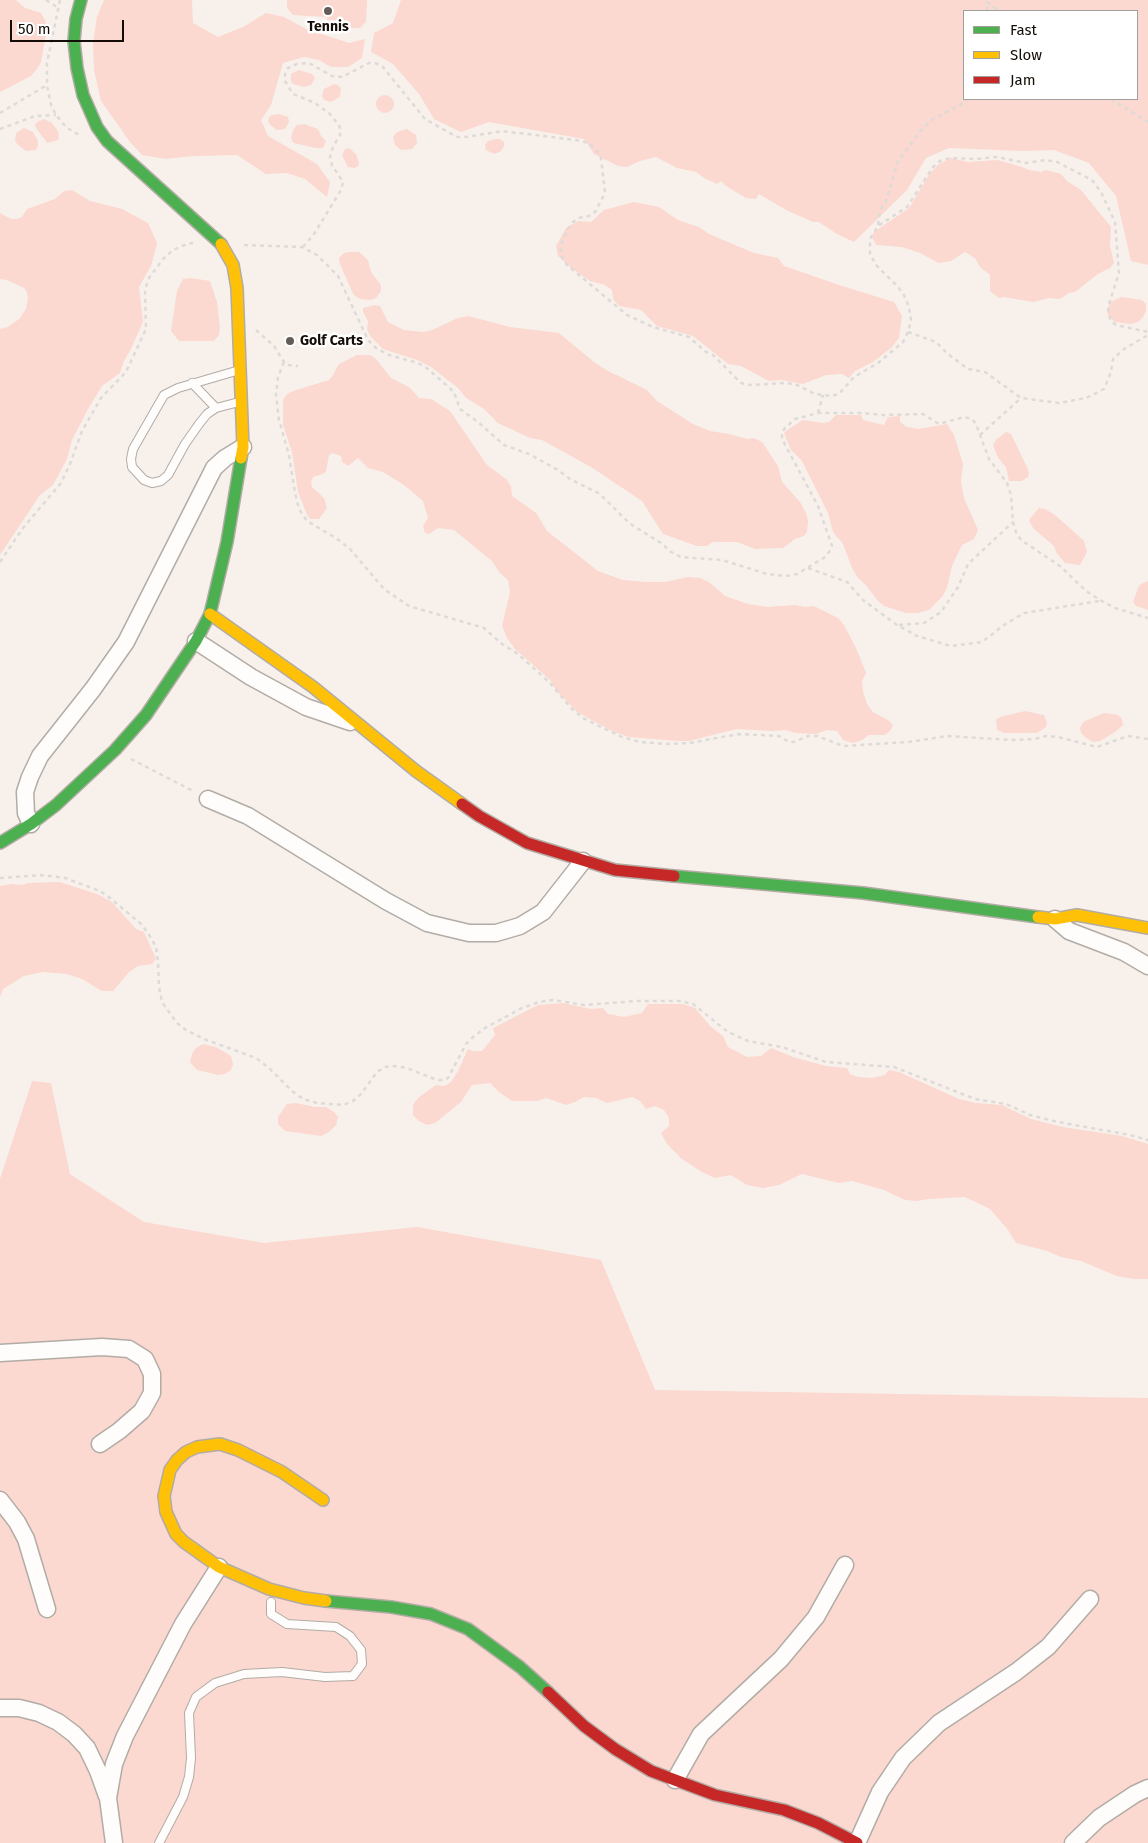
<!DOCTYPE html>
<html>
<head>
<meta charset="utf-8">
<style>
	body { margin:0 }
	#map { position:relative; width:1148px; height:1843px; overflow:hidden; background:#f8f1eb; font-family:"Fira Sans",sans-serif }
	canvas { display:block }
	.legend { position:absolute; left:963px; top:10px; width:175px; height:90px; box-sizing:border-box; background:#fff; border:1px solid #a19e9c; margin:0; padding:6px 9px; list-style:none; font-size:15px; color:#140d07 }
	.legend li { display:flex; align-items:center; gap:10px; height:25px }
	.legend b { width:25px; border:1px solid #a19e9c }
	.scale { position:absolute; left:10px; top:20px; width:114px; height:22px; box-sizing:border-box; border:2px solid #140d07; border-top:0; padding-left:6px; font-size:15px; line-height:18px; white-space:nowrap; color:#140d07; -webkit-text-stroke:4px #fff; paint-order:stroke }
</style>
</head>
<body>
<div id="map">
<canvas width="1148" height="1843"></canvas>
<ul class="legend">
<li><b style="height:6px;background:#4caf50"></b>Fast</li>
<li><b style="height:6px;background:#ffc107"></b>Slow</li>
<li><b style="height:6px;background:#c62828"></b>Jam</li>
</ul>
<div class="scale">50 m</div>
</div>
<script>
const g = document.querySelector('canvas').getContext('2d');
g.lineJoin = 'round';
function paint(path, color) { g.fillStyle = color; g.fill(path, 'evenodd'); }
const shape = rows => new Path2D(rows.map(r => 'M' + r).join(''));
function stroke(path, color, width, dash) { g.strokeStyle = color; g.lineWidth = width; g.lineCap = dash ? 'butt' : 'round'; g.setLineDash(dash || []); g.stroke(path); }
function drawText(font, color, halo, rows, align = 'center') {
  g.font = font + ' "Fira Sans",sans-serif'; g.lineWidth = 5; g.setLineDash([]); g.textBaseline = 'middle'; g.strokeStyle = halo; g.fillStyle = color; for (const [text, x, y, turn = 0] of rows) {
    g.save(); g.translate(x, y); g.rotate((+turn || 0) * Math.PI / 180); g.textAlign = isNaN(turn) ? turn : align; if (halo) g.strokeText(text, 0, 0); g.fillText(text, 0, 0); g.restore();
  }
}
paint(shape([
	[0,0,16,0,25,8,41,13,45,20,47,29,41,62,37,69,31,76,0,92],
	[104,0,192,0,193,23,218,37,243,27,266,13,284,17,306,29,349,43,365,39,362,58,348,67,331,67,319,60,304,57,283,63,271,105,261,120,268,136,317,164,330,182,327,197,305,179,287,173,266,174,237,155,193,156,165,159,142,155,130,142,101,101,94,70,93,43,97,17],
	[287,0,367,0,366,22,360,28,334,28,327,22,327,17,293,15,287,8],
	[401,0,1148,0,1148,265,1131,261,1116,196,1089,163,1054,150,1024,151,949,148,926,158,907,190,854,242,837,234,819,222,813,222,786,210,759,194,756,199,746,198,726,186,721,181,717,184,704,178,696,172,677,168,656,157,640,161,627,167,618,166,594,154,584,139,489,122,461,132,434,119,419,94,393,64,371,52,374,33,393,23],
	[1137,11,1137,99,964,99,964,11],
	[299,70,312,74,315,78,311,85,304,87,293,84,291,81,291,74],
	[334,84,338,85,341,89,340,97,331,102,324,100,322,96,324,89],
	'376 104a9 9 0 1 1 18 0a9 9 0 1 1-18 0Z',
	[279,114,288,117,289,122,285,129,277,130,270,125,268,121,269,117,272,115],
	[44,119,52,123,58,131,59,136,58,140,47,143,36,128,35,125,37,122],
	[304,124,318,129,321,136,326,141,323,148,315,148,294,143,292,141,291,138,293,130,297,125],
	[24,128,33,132,38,141,38,146,36,150,26,151,18,145,15,141,16,133],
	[407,129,416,135,417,143,412,149,401,150,395,145,393,137,397,132],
	[496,139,500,139,504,142,504,146,500,152,494,154,486,150,485,145,488,141],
	[349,148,356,154,359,163,358,166,355,168,348,167,342,155,345,149],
	[951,158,968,162,998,160,1022,167,1029,170,1041,172,1046,170,1061,174,1067,181,1081,190,1111,227,1110,246,1114,263,1110,268,1098,274,1075,292,1069,293,1060,299,1049,298,1033,302,1004,297,999,298,990,291,990,275,980,267,975,258,965,252,951,261,939,263,920,253,902,247,876,245,872,237,874,232,909,208,930,173,939,164],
	[72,190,90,201,122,209,148,223,157,243,151,266,139,287,143,322,130,351,124,361,120,373,102,386,88,409,72,440,67,459,53,485,40,495,0,555,0,329,8,327,19,319,26,309,28,298,27,292,24,288,7,280,0,279,0,213,11,219,17,219,22,217,27,209,55,199,64,191],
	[634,202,659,207,678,220,699,227,709,234,754,253,778,258,784,266,842,286,894,302,902,316,899,338,891,348,873,362,855,371,849,378,842,374,826,375,803,384,782,380,769,381,741,366,728,364,693,336,657,326,641,310,619,306,613,299,612,290,605,285,590,281,571,268,558,256,556,246,566,228,578,221,591,222,604,210],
	[350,252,359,252,368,260,371,272,381,285,381,291,376,298,371,300,360,299,353,294,340,264,339,258,344,253],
	[191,278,210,281,217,302,220,327,219,335,214,341,179,341,171,331,177,291,183,279],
	[1122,297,1142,300,1146,304,1146,311,1143,317,1138,322,1131,324,1115,322,1109,316,1107,312,1110,302],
	[374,305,380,306,388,322,404,330,423,332,432,330,458,318,468,316,510,327,559,333,594,362,606,370,647,390,657,401,693,424,710,431,729,434,747,439,754,438,762,442,778,466,782,482,800,502,806,513,808,520,807,532,804,536,795,539,783,548,755,549,737,542,713,542,707,546,697,546,663,534,642,501,591,467,542,440,530,438,498,423,484,409,466,398,458,388,431,367,417,360,383,349,370,336,367,329,368,321,363,312,363,308],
	[357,355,370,355,376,359,391,378,409,387,419,398,431,399,450,411,487,465,506,479,511,486,512,496,536,513,547,531,598,571,623,580,646,582,665,582,688,577,700,578,709,582,725,596,748,604,768,607,795,605,805,607,814,606,838,618,844,625,856,648,866,673,862,681,863,692,867,704,873,712,888,720,893,725,890,731,885,735,869,735,862,740,853,743,843,740,837,731,827,730,816,734,796,733,785,730,772,731,737,729,689,741,678,741,629,737,614,732,577,712,556,690,550,680,515,649,507,638,502,626,510,592,508,580,500,573,492,561,454,530,438,528,429,534,425,533,423,526,428,518,423,501,404,485,383,472,368,468,358,458,348,466,342,462,341,456,332,453,329,455,326,471,323,474,313,477,311,482,312,487,324,498,327,508,319,519,310,519,307,515,298,492,292,452,283,425,283,400,286,395,293,391,329,380,333,375,339,364],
	[836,415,861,415,863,420,884,425,888,417,900,416,900,422,907,427,919,429,947,424,954,435,963,464,961,481,964,498,978,530,974,539,962,545,952,566,947,588,942,597,929,610,918,613,906,613,884,606,878,601,865,584,858,578,852,568,843,544,833,532,828,513,802,461,791,450,784,433,790,428,803,420,823,423,829,422],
	[1006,432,1011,434,1027,467,1029,473,1028,477,1022,481,1009,481,1006,467,998,458,993,445,996,440],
	[1039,508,1045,509,1055,515,1084,541,1087,552,1080,565,1065,563,1056,552,1054,546,1033,528,1029,520],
	[1148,581,1148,610,1136,606,1133,602,1138,588,1141,584],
	[1025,711,1044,715,1047,723,1046,727,1037,733,1004,733,997,730,996,720,1000,717],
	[1104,713,1118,715,1122,719,1123,725,1115,732,1100,741,1093,742,1086,738,1081,733,1080,728,1083,722],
	[60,882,97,894,112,902,136,929,144,932,156,959,152,964,138,966,129,972,113,991,102,991,82,979,67,974,43,972,24,976,3,989,0,997,0,886,12,884,22,885,28,883],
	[563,1003,591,1009,603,1008,608,1014,624,1017,642,1013,648,1004,683,1004,695,1008,710,1026,723,1036,728,1047,747,1057,761,1056,771,1048,793,1057,826,1066,847,1068,850,1074,858,1077,872,1078,885,1075,889,1070,899,1072,959,1099,976,1103,1002,1105,1031,1119,1063,1127,1122,1136,1148,1144,1148,1279,1134,1279,1117,1276,1081,1261,1061,1257,1047,1251,1016,1243,1008,1230,990,1209,965,1197,928,1199,917,1201,905,1200,884,1190,852,1181,839,1183,802,1174,779,1185,763,1188,747,1185,731,1175,715,1178,702,1172,682,1159,667,1144,661,1133,669,1126,669,1118,664,1110,655,1106,646,1109,640,1101,632,1097,607,1103,596,1098,584,1097,575,1102,566,1105,546,1098,537,1101,512,1101,499,1092,490,1083,472,1085,461,1102,435,1123,427,1125,419,1121,413,1115,413,1105,418,1098,436,1085,445,1086,451,1082,458,1071,468,1049,472,1051,482,1051,495,1035,493,1028,538,1005],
	[203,1044,216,1047,231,1056,233,1064,231,1070,225,1074,218,1075,197,1070,190,1062,192,1054,196,1048],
	[32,1081,51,1083,70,1174,144,1222,264,1243,417,1227,601,1260,655,1390,1148,1398,1148,1843,0,1843,0,1179],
	[296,1103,315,1107,326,1107,334,1112,338,1117,336,1125,329,1132,321,1136,285,1131,278,1124,278,1117,287,1104]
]), '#fbd8d0');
const lane = shape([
	[236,371,178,388,164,395,133,449,131,459,132,467,144,480,152,483,161,481,168,475,185,444,199,424,207,414,216,408,239,402],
	[192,383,216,408],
	[159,1843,183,1797,189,1777,191,1758,189,1713,196,1697,215,1683,244,1674,282,1672,325,1677,353,1676,362,1664,361,1650,350,1636,336,1627,287,1624,271,1614,271,1602]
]);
const street = shape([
	[196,641,251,677,306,707,350,722],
	[208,799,248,816,386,901,427,923,469,933,496,933,520,926,543,912,583,861],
	[31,824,26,813,25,792,30,777,40,756,93,689,126,642,214,468,225,458,243,447],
	[1055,919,1069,931,1124,952,1148,966],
	[0,1353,102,1347,129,1349,145,1359,152,1374,152,1393,142,1411,119,1431,100,1444],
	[0,1500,17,1522,26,1539,47,1609],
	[0,1708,19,1708,39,1713,58,1722,74,1734,87,1748,98,1771,107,1796],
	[675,1780,701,1734,781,1659,816,1617,845,1565],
	[114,1843,108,1798,114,1764,125,1736,183,1624,219,1567],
	[857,1843,880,1792,903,1758,939,1723,1016,1672,1048,1647,1090,1599],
	[1073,1843,1099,1818,1135,1794,1148,1788]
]);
const fast = shape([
	[81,0,76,19,74,41,77,68,83,95,97,127,107,141,221,244],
	[0,843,31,824,56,805,115,750,146,715,196,641,210,614,227,542,241,458],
	[674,876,863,893,1038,917],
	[326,1601,391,1607,431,1614,468,1629,520,1667,548,1692]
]);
const slow = shape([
	[221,244,233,265,237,288,243,447,241,458],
	[210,614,313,687,416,771,462,804],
	[1038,917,1055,919,1077,915,1148,928],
	[323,1500,282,1472,238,1450,220,1444,197,1447,186,1452,177,1460,170,1470,164,1496,166,1512,176,1534,184,1542,219,1567,269,1589,304,1598,326,1601]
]);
const jam = shape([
	[462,804,479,816,527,843,615,870,674,876],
	[548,1692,584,1726,615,1749,651,1771,715,1795,784,1810,818,1823,857,1843]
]);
stroke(lane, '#b2aca5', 10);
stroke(street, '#b2aca5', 19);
stroke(fast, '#b2aca5', 14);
stroke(slow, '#b2aca5', 14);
stroke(jam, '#b2aca5', 14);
stroke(shape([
	[46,0,57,7],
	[60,0,47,63,47,85,51,105,56,115,67,128,81,136],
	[987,2,999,11],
	[987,11,987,1],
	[1111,99,1148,122],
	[0,113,47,85],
	[0,129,35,116,56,115],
	[878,225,880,211,886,201,898,161,923,128,933,119,960,105,968,99],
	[244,245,302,247,317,255,338,276,368,340,376,348,389,355,418,363,428,369,454,392,460,409,478,422,504,445,529,454,558,470,570,479,600,494,629,523,661,543,671,552,681,557,722,560,767,574,786,576,797,574,825,557,829,552,832,546,818,506,782,439,782,432,785,428,795,419,818,413,863,413,882,415,923,414,939,424,964,417,972,419,976,424,989,459,1007,483,1011,495,1013,521,1016,532,1021,540,1060,566,1086,591,1100,600,1115,608,1148,618],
	[303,247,314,234,341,190,343,182,332,165,330,157,333,147,340,135,340,127,330,114,315,103,293,94,285,81,285,74,288,68,297,64,309,63,332,76,342,77,369,63,375,63,382,66,425,119,457,137,467,137,502,131,576,140,589,143,597,151,601,158,605,193,595,212,589,216,579,218,573,222,568,229,560,246,562,257,567,265,627,315,653,327,689,337,706,352,713,355,741,383,750,385,786,383,795,384,815,394,831,396,839,394,854,377,878,363,903,342,908,332,911,320,909,307,904,295,898,287,876,265,870,254,870,239,878,226,907,207,933,167,940,161,950,158,975,159,997,157,1026,163,1046,160,1057,162,1092,180,1101,192,1115,222,1119,273,1108,307,1109,315,1111,321,1116,325,1148,332],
	[256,330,274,346,284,362,287,365,298,366],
	[908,332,936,342,948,354,968,369,985,372,1021,398,1059,403,1086,398,1104,389,1111,372,1113,359,1124,349,1148,335],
	[284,362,278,377,276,395,279,420,289,455,295,493,299,509,307,521,336,538,350,549,384,589,409,606,484,628,502,644,518,654,550,683,571,708,583,718,622,737,640,742,666,744,690,743,738,734,779,736,789,742,794,742,808,736,817,736,843,746,909,742,947,736,1012,740,1035,739,1046,736,1058,737,1097,747,1128,736,1148,739],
	[818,413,823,395],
	[980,435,1021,398],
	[0,562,23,528,61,483,70,464,82,431,101,398,126,372,146,329,145,290,149,278,163,259,173,250,187,244,193,243],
	[808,568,847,582,863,600,897,625,917,636,951,646,982,642,1004,625,1024,613,1099,601],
	[899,625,924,623,941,612,958,587,968,564,1013,522],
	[131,759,195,792],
	[0,878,42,875,65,878,100,891,110,898,140,923,148,933,156,947,158,961,159,987,162,1002,177,1023,186,1030,204,1039,256,1058,269,1068,292,1091,303,1099,317,1103,343,1105,353,1101,361,1094,377,1072,385,1067,395,1066,407,1068,437,1080,443,1080,448,1078,466,1044,473,1037,485,1028,522,1008,539,1002,553,1000,584,1005,637,1001,680,1001,693,1004,728,1032,748,1041,782,1047,826,1062,894,1067,975,1099,1006,1104,1030,1115,1058,1122,1130,1135,1148,1140]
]), '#dddad8', 2.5, [4, 4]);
stroke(lane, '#fefdfc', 8);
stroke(street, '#fefdfc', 16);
stroke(fast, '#4caf50', 11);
stroke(slow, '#ffc107', 11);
stroke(jam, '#c62828', 11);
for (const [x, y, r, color] of [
	[328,11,5,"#645d57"],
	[290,341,5,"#645d57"]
]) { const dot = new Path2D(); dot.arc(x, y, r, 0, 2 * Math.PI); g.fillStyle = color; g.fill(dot); stroke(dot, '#fff', 2); }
drawText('bold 14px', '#140d07', '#fff', [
	["Tennis",328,27],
	["Golf Carts",300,341,"left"]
]);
</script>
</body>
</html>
